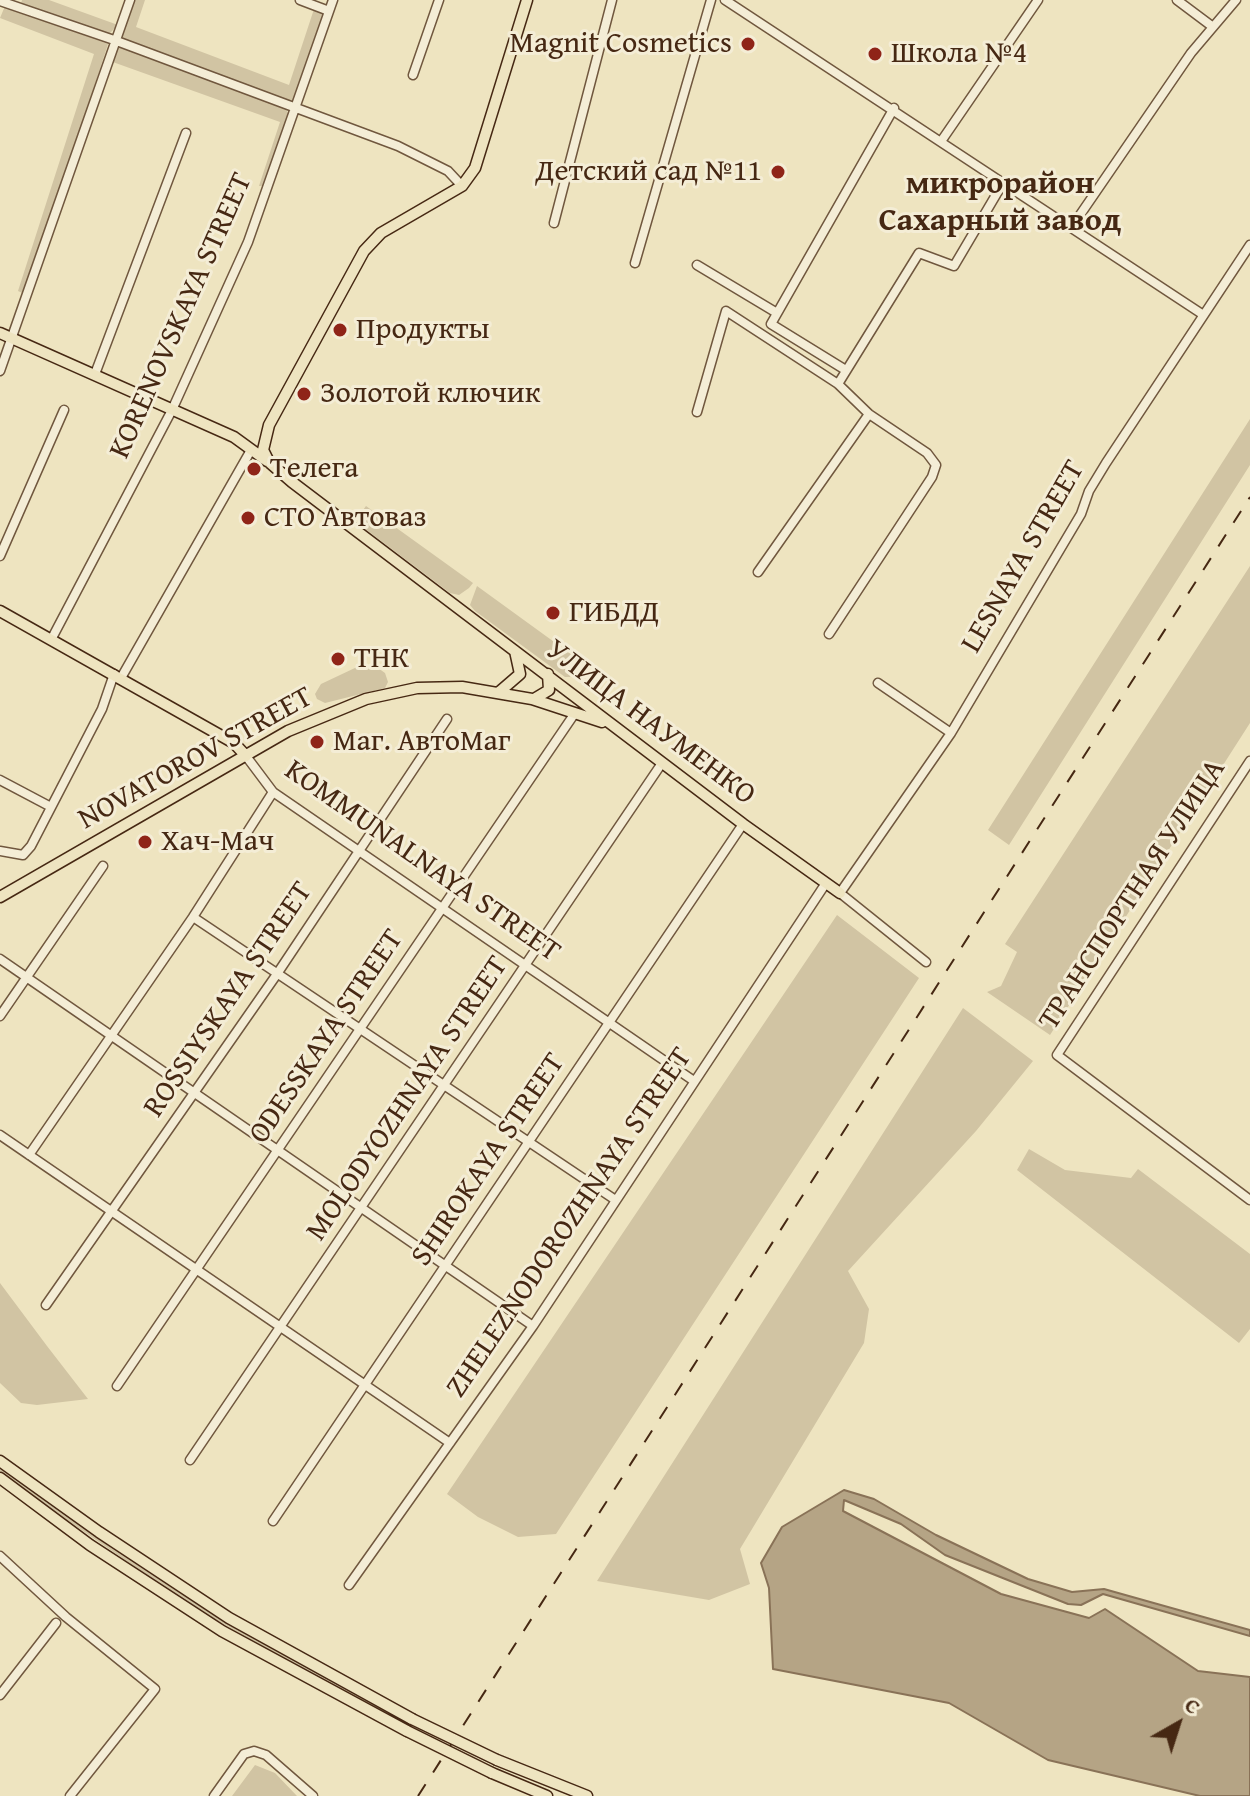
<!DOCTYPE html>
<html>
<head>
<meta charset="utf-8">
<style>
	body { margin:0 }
	#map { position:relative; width:1250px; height:1796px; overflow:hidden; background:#eee4c0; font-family:"Gentium Book Plus",serif }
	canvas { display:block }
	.north { position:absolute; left:1138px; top:1684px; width:80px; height:80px; -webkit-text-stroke:6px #f4edd6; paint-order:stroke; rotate:39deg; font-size:22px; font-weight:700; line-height:32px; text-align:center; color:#462813 }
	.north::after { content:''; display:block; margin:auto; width:28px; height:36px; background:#462813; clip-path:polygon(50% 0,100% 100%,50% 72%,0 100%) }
</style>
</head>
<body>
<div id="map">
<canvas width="1250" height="1796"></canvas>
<div class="north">С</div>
</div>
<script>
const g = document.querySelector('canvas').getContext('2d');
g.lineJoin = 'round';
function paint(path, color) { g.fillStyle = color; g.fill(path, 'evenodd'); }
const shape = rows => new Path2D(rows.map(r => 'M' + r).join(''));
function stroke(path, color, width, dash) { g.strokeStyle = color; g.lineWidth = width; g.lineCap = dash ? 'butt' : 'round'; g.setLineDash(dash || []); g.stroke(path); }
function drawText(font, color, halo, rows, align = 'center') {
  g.font = font + ' "Gentium Book Plus",serif'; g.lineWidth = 6; g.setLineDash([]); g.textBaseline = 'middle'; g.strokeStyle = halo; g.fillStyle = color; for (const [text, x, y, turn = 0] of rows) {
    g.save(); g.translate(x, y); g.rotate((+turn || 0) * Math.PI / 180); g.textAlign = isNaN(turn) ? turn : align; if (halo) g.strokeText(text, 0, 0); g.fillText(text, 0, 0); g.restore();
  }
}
paint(shape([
	[22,0,49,0,118,25,109,34,21,4],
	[132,0,145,0,136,27,289,85,314,9,324,15,293,103,121,40],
	[5,6,108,44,27,295,18,291,94,54,0,18],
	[119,47,286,109,289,115,264,186,259,186,280,122,110,61],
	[1250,419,1250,465,1009,845,988,830],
	[366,506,473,583,469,588,459,595,450,593,360,525,358,517],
	[1250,566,1250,723,1050,1035,987,992,1001,986,1017,952,1005,944],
	[477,586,579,660,570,677,565,677,475,611,470,605],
	[357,667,378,668,385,673,388,682,385,688,325,703,317,699,315,694,321,684],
	[837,915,919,978,556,1534,518,1537,478,1517,447,1494],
	[963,1008,1033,1061,976,1131,848,1271,869,1309,864,1343,740,1549,750,1584,709,1600,597,1581],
	[1029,1149,1065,1170,1131,1178,1138,1169,1250,1254,1250,1329,1239,1343,1017,1170],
	[0,1283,47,1346,88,1399,37,1405,21,1403,0,1383],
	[0,1466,111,1548,195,1603,385,1711,383,1714,192,1606,22,1489,0,1471],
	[255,1765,275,1773,297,1796,232,1796]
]), '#d1c4a3');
const water = shape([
	[844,1490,874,1499,936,1535,1028,1579,1072,1592,1104,1589,1250,1630,1250,1636,1103,1594,1081,1605,1068,1604,945,1555,901,1524,844,1500,843,1511,1001,1594,1089,1618,1105,1609,1198,1671,1250,1677,1250,1796,1200,1796,1048,1760,949,1703,773,1669,769,1588,761,1563,782,1527,844,1490]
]);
paint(water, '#b5a485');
stroke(water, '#897257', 2);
const minor = shape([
	[300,0,329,11],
	[725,0,1202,314],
	[1177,0,1213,27],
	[0,1,114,40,398,146,448,171,462,186],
	[413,75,439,0],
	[942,140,1038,0],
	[554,223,612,0],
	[1071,228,1191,53,1236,0],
	[635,263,711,0],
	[697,265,777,313],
	[844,369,771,324,894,108],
	[0,371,130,0],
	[95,374,186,133],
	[838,384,919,253,954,266,1003,183],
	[697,412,726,311,838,384,869,414,927,453,936,465,932,477,829,634],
	[0,556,64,410],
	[758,572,869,414],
	[51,640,172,410,248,242,333,0],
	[121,678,251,450],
	[878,683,951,733],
	[246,756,273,792,694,1081],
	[1250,761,1057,1055,1250,1200],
	[0,780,51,807],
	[0,851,23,855,31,846,102,709,114,674],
	[193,917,614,1199],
	[0,959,533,1326],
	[926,962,840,893,951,733,1081,514,1089,491,1106,463,1250,245],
	[0,1016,103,866],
	[0,1135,450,1443],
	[29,1155,193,917,273,792],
	[46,1305,277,974,447,719],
	[117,1386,575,713],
	[190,1460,662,763],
	[273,1521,743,824],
	[0,1556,66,1617,155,1689,70,1796],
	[349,1585,533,1326,826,883],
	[0,1695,56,1623],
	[214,1796,244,1754,254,1751,266,1755,313,1796]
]);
const major = shape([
	[527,0,475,168,462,186,381,233,364,251,269,425,263,450,269,462,292,482,743,824,840,893],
	[0,333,234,437,267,461],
	[0,611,234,743,246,756],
	[498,693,520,674,515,651],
	[534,699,549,690,548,674],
	[0,897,288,731,366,699,417,688,462,687,532,699,602,722],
	[0,1461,99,1532,229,1618,412,1719],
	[0,1478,90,1545,222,1631,407,1731],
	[497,1760,587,1796],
	[492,1773,547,1796]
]);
stroke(minor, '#70573e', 11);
stroke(major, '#462813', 13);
stroke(minor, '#f4edd6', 8);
stroke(major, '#eee4c0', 10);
stroke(shape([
	[418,1796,1250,497]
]), '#462813', 2, [14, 14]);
const majorBridge = shape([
	[412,1719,497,1760],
	[407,1731,492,1773]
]);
stroke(majorBridge, '#462813', 13, []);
stroke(majorBridge, '#eee4c0', 10);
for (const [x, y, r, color] of [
	[748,44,8,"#8f2418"],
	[875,54,8,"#8f2418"],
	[778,172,8,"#8f2418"],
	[340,330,8,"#8f2418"],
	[304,394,8,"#8f2418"],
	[254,469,8,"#8f2418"],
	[248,518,8,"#8f2418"],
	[553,613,8,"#8f2418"],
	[338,659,8,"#8f2418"],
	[317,742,8,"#8f2418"],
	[145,842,8,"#8f2418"]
]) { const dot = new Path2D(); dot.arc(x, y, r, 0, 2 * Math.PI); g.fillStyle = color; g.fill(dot); stroke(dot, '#f4edd6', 3); }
drawText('30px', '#462813', '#f4edd6', [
	["Magnit Cosmetics",732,44,"right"],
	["Школа №4",891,54],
	["Детский сад №11",762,172,"right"],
	["Продукты",356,330],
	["Золотой ключик",320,394],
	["Телега",270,469],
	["СТО Автоваз",264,518],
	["ГИБДД",569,613],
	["ТНК",354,659],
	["Маг. АвтоМаг",333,742],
	["Хач-Мач",161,842]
], 'left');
drawText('30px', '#462813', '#f4edd6', [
	["KORENOVSKAYA STREET",182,316,-66],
	["LESNAYA STREET",1024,557,-60],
	["УЛИЦА НАУМЕНКО",650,723,37],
	["NOVATOROV STREET",196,759,-29],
	["KOMMUNALNAYA STREET",422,862,35],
	["ТРАНСПОРТНАЯ УЛИЦА",1133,895,-57],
	["ROSSIYSKAYA STREET",229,1000,-56],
	["ODESSKAYA STREET",327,1037,-56],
	["MOLODYOZHNAYA STREET",408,1099,-56],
	["SHIROKAYA STREET",489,1160,-56],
	["ZHELEZNODOROZHNAYA STREET",570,1223,-56]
]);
drawText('bold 32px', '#462813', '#f4edd6', [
	["микрорайон",1000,185],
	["Сахарный завод",1000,222]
]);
</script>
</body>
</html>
